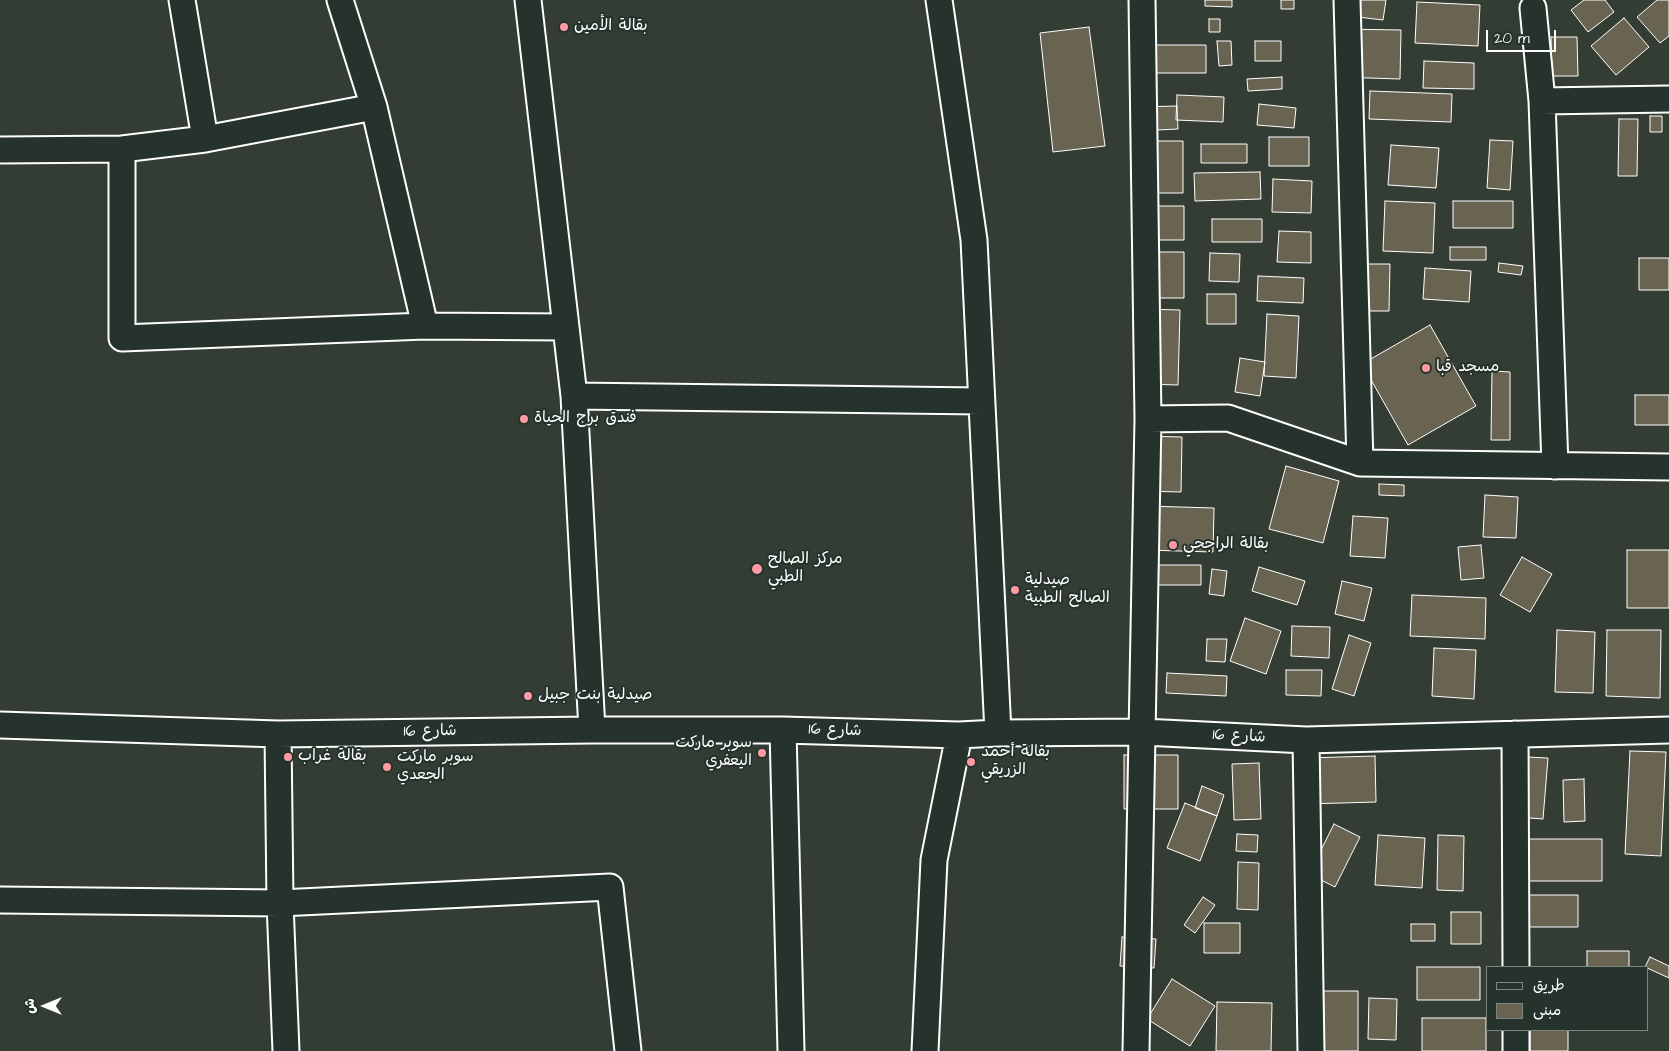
<!DOCTYPE html>
<html>
<head>
<meta charset="utf-8">
<style>
	body { margin:0 }
	#map { position:relative; width:1669px; height:1051px; overflow:hidden; background:#333d34; font-family:"Architects Daughter","Playpen Sans Arabic",sans-serif }
	canvas { display:block }
	.legend { position:absolute; left:1486px; top:966px; width:162px; height:65px; box-sizing:border-box; background:#26332d; border:1px solid #7d8581; margin:0; padding:6px 9px; list-style:none; font-size:15px; color:#fff }
	.legend li { display:flex; align-items:center; gap:10px; height:25px }
	.legend b { width:25px; border:1px solid #7d8581 }
	.north { position:absolute; left:20px; top:981px; width:50px; height:50px; -webkit-text-stroke:4px #26332d; paint-order:stroke; rotate:270deg; font-size:14px; font-weight:700; line-height:20px; text-align:center; color:#fff }
	.north::after { content:''; display:block; margin:auto; width:18px; height:22px; background:#fff; clip-path:polygon(50% 0,100% 100%,50% 72%,0 100%) }
	.scale { position:absolute; left:1486px; top:30px; width:70px; height:22px; box-sizing:border-box; border:2px solid #fff; border-top:0; padding-left:6px; font-size:15px; line-height:18px; white-space:nowrap; color:#fff; -webkit-text-stroke:4px #26332d; paint-order:stroke }
</style>
</head>
<body>
<div id="map">
<canvas width="1669" height="1051"></canvas>
<ul class="legend">
<li><b style="height:6px;background:#26332d"></b>طريق</li>
<li><b style="height:14px;background:#696352"></b>مبنى</li>
</ul>
<div class="north">ش</div>
<div class="scale">20 m</div>
</div>
<script>
const g = document.querySelector('canvas').getContext('2d');
g.lineJoin = 'round';
function paint(path, color) { g.fillStyle = color; g.fill(path, 'evenodd'); }
const shape = rows => new Path2D(rows.map(r => 'M' + r).join(''));
function stroke(path, color, width, dash) { g.strokeStyle = color; g.lineWidth = width; g.lineCap = dash ? 'butt' : 'round'; g.setLineDash(dash || []); g.stroke(path); }
function drawText(font, color, halo, rows, align = 'center') {
  g.font = font + ' "Architects Daughter","Playpen Sans Arabic",sans-serif'; g.lineWidth = 4; g.setLineDash([]); g.textBaseline = 'middle'; g.strokeStyle = halo; g.fillStyle = color; for (const [text, x, y, turn = 0] of rows) {
    g.save(); g.translate(x, y); g.rotate((+turn || 0) * Math.PI / 180); g.textAlign = isNaN(turn) ? turn : align; if (halo) g.strokeText(text, 0, 0); g.fillText(text, 0, 0); g.restore();
  }
}
const building = shape([
	[1205,0,1232,0,1232,7,1205,6,1205,0],
	[1281,0,1294,0,1294,9,1281,9,1281,0],
	[1343,0,1386,0,1383,20,1341,15,1343,0],
	[1584,0,1605,0,1614,12,1588,32,1571,10,1584,0],
	[1657,0,1669,0,1669,36,1660,43,1637,17,1657,0],
	[1417,2,1480,5,1478,46,1415,43,1417,2],
	[1624,18,1649,47,1616,75,1591,46,1624,18],
	[1209,19,1220,19,1220,32,1209,32,1209,19],
	[1089,27,1105,146,1053,152,1040,33,1089,27],
	[1339,29,1401,30,1400,79,1338,77,1339,29],
	[1551,37,1577,37,1578,76,1552,76,1551,37],
	[1217,41,1231,41,1232,65,1219,66,1217,41],
	[1255,41,1281,41,1281,61,1255,61,1255,41],
	[1143,45,1206,45,1206,73,1143,73,1143,45],
	[1424,61,1474,63,1474,89,1423,88,1424,61],
	[1282,77,1282,89,1248,91,1247,79,1282,77],
	[1370,91,1452,94,1451,122,1369,119,1370,91],
	[1177,95,1224,97,1223,122,1176,120,1177,95],
	[1259,104,1296,108,1294,128,1257,125,1259,104],
	[1177,106,1178,129,1136,131,1135,107,1177,106],
	[1650,116,1662,116,1662,132,1650,132,1650,116],
	[1619,119,1638,119,1637,176,1618,176,1619,119],
	[1269,137,1309,137,1309,166,1269,166,1269,137],
	[1490,140,1513,141,1510,190,1487,188,1490,140],
	[1152,141,1183,141,1183,193,1152,193,1152,141],
	[1201,144,1247,144,1247,163,1201,163,1201,144],
	[1391,145,1439,148,1436,188,1388,185,1391,145],
	[1260,172,1261,199,1195,201,1194,173,1260,172],
	[1273,179,1312,181,1311,213,1272,212,1273,179],
	[1385,201,1435,203,1433,253,1383,251,1385,201],
	[1453,201,1513,201,1513,228,1453,228,1453,201],
	[1147,206,1184,206,1184,240,1147,240,1147,206],
	[1212,219,1262,219,1262,242,1212,242,1212,219],
	[1279,231,1311,232,1311,263,1277,262,1279,231],
	[1450,247,1486,247,1486,260,1450,260,1450,247],
	[1147,252,1184,252,1184,298,1147,298,1147,252],
	[1210,253,1240,254,1239,282,1209,281,1210,253],
	[1639,258,1669,258,1669,290,1639,290,1639,258],
	[1499,263,1523,266,1521,275,1498,272,1499,263],
	[1362,264,1390,264,1389,311,1361,311,1362,264],
	[1425,268,1471,271,1469,302,1423,299,1425,268],
	[1258,276,1304,278,1303,303,1257,301,1258,276],
	[1207,294,1236,294,1236,324,1207,324,1207,294],
	[1145,309,1180,310,1178,385,1143,384,1145,309],
	[1267,314,1299,316,1296,378,1264,376,1267,314],
	[1430,325,1476,406,1408,445,1362,364,1430,325],
	[1240,358,1265,362,1260,396,1235,392,1240,358],
	[1492,371,1510,372,1510,440,1491,440,1492,371],
	[1635,395,1669,395,1669,425,1635,425,1635,395],
	[1140,436,1182,437,1181,492,1139,491,1140,436],
	[1286,466,1339,481,1323,543,1269,529,1286,466],
	[1379,484,1404,485,1404,496,1379,495,1379,484],
	[1485,495,1518,497,1516,538,1483,537,1485,495],
	[1146,506,1214,508,1213,552,1145,550,1146,506],
	[1353,516,1388,518,1385,558,1350,556,1353,516],
	[1481,545,1484,578,1461,580,1458,547,1481,545],
	[1627,550,1669,550,1669,608,1627,608,1627,550],
	[1522,557,1552,574,1530,612,1500,595,1522,557],
	[1154,565,1201,565,1201,585,1154,585,1154,565],
	[1259,567,1305,581,1297,605,1252,591,1259,567],
	[1212,569,1227,571,1224,596,1209,594,1212,569],
	[1342,581,1372,588,1364,621,1335,614,1342,581],
	[1412,595,1486,598,1485,639,1410,636,1412,595],
	[1245,618,1281,631,1266,674,1230,661,1245,618],
	[1292,626,1330,627,1329,658,1291,656,1292,626],
	[1557,630,1595,632,1593,693,1555,692,1557,630],
	[1607,630,1661,630,1660,698,1606,696,1607,630],
	[1349,635,1371,643,1354,696,1332,689,1349,635],
	[1207,639,1227,639,1225,662,1206,661,1207,639],
	[1434,648,1476,650,1474,699,1432,696,1434,648],
	[1286,670,1322,670,1321,696,1286,695,1286,670],
	[1167,673,1227,676,1226,696,1166,693,1167,673],
	[1630,751,1666,752,1661,856,1625,854,1630,751],
	[1124,755,1178,755,1178,809,1124,809,1124,755],
	[1375,756,1376,802,1306,804,1305,758,1375,756],
	[1506,756,1548,758,1543,819,1503,816,1506,756],
	[1259,763,1261,819,1234,820,1232,764,1259,763],
	[1584,779,1585,821,1564,822,1563,780,1584,779],
	[1202,786,1224,795,1217,816,1195,808,1202,786],
	[1185,803,1217,816,1200,861,1167,848,1185,803],
	[1334,824,1360,837,1335,887,1309,874,1334,824],
	[1237,834,1258,835,1257,852,1236,851,1237,834],
	[1378,835,1425,838,1422,888,1375,885,1378,835],
	[1438,835,1464,836,1463,891,1437,890,1438,835],
	[1525,839,1602,839,1602,881,1525,881,1525,839],
	[1238,862,1259,863,1258,910,1237,909,1238,862],
	[1518,895,1578,895,1578,927,1518,927,1518,895],
	[1203,897,1215,905,1195,933,1184,925,1203,897],
	[1451,912,1481,912,1481,944,1451,944,1451,912],
	[1204,923,1240,923,1240,953,1204,953,1204,923],
	[1411,924,1435,924,1435,941,1411,941,1411,924],
	[1122,937,1156,939,1154,968,1120,966,1122,937],
	[1587,951,1629,951,1629,967,1587,967,1587,951],
	[1650,957,1669,966,1669,978,1645,967,1650,957],
	[1417,967,1480,967,1480,1000,1417,1000,1417,967],
	[1172,979,1215,1006,1190,1046,1147,1019,1172,979],
	[1306,991,1358,991,1358,1051,1306,1051,1306,991],
	[1369,998,1397,999,1396,1040,1368,1039,1369,998],
	[1217,1002,1272,1003,1271,1051,1216,1051,1217,1002],
	[1422,1018,1486,1018,1486,1051,1422,1051,1422,1018],
	[1530,1030,1568,1030,1568,1051,1530,1051,1530,1030]
]);
paint(building, '#696352');
stroke(building, '#fff', 1);
const minor = shape([
	[182,0,205,139],
	[340,0,374,107,425,326],
	[528,0,574,396,592,730],
	[939,0,974,240,998,733],
	[1347,0,1360,463],
	[1533,8,1542,101,1555,466],
	[1542,101,1669,99],
	[122,149,122,338,425,326,566,327],
	[0,150,122,149,205,139,374,107],
	[574,396,981,401],
	[1148,419,1228,418,1360,463,1669,467],
	[0,725,278,734,592,730,783,730,959,735,998,733,1143,732,1306,740,1669,730],
	[783,730,791,1051],
	[1515,734,1516,967],
	[1306,740,1311,1051],
	[0,900,280,903,278,734],
	[1516,1030,1516,1051],
	[286,1051,280,903,610,887,628,1051],
	[925,1051,934,860,959,735],
	[1136,1051,1148,419,1142,0]
]);
stroke(minor, '#fff', 29);
stroke(minor, '#26332d', 25);
for (const [x, y, r, color] of [
	[564,27,5,"#ff9aa2"],
	[1426,368,5,"#ff9aa2"],
	[524,419,5,"#ff9aa2"],
	[1173,545,5,"#ff9aa2"],
	[757,569,6,"#ff9aa2"],
	[1015,590,5,"#ff9aa2"],
	[528,696,5,"#ff9aa2"],
	[762,753,5,"#ff9aa2"],
	[288,757,5,"#ff9aa2"],
	[971,762,5,"#ff9aa2"],
	[387,767,5,"#ff9aa2"]
]) { const dot = new Path2D(); dot.arc(x, y, r, 0, 2 * Math.PI); g.fillStyle = color; g.fill(dot); stroke(dot, '#26332d', 2); }
drawText('16px', '#fff', '#26332d', [
	["بقالة الأمين",574,27],
	["مسجد قبا",1436,368],
	["فندق برج الحياة",534,419],
	["بقالة الراجحي",1183,545],
	["مركز الصالح",768,560],
	["الطبي",768,578],
	["صيدلية",1025,581],
	["الصالح الطبية",1025,599],
	["صيدلية بنت جبيل",538,696],
	["سوبر ماركت",752,744,"right"],
	["اليعفري",752,762,"right"],
	["بقالة أحمد",981,753],
	["الزريقي",981,771],
	["بقالة غراب",298,757],
	["سوبر ماركت",397,758],
	["الجعدي",397,776]
], 'left');
drawText('16px', '#fff', '#26332d', [
	["شارع 16",835,731,2],
	["شارع 16",430,732,-1],
	["شارع 16",1239,737,3]
]);
</script>
</body>
</html>
